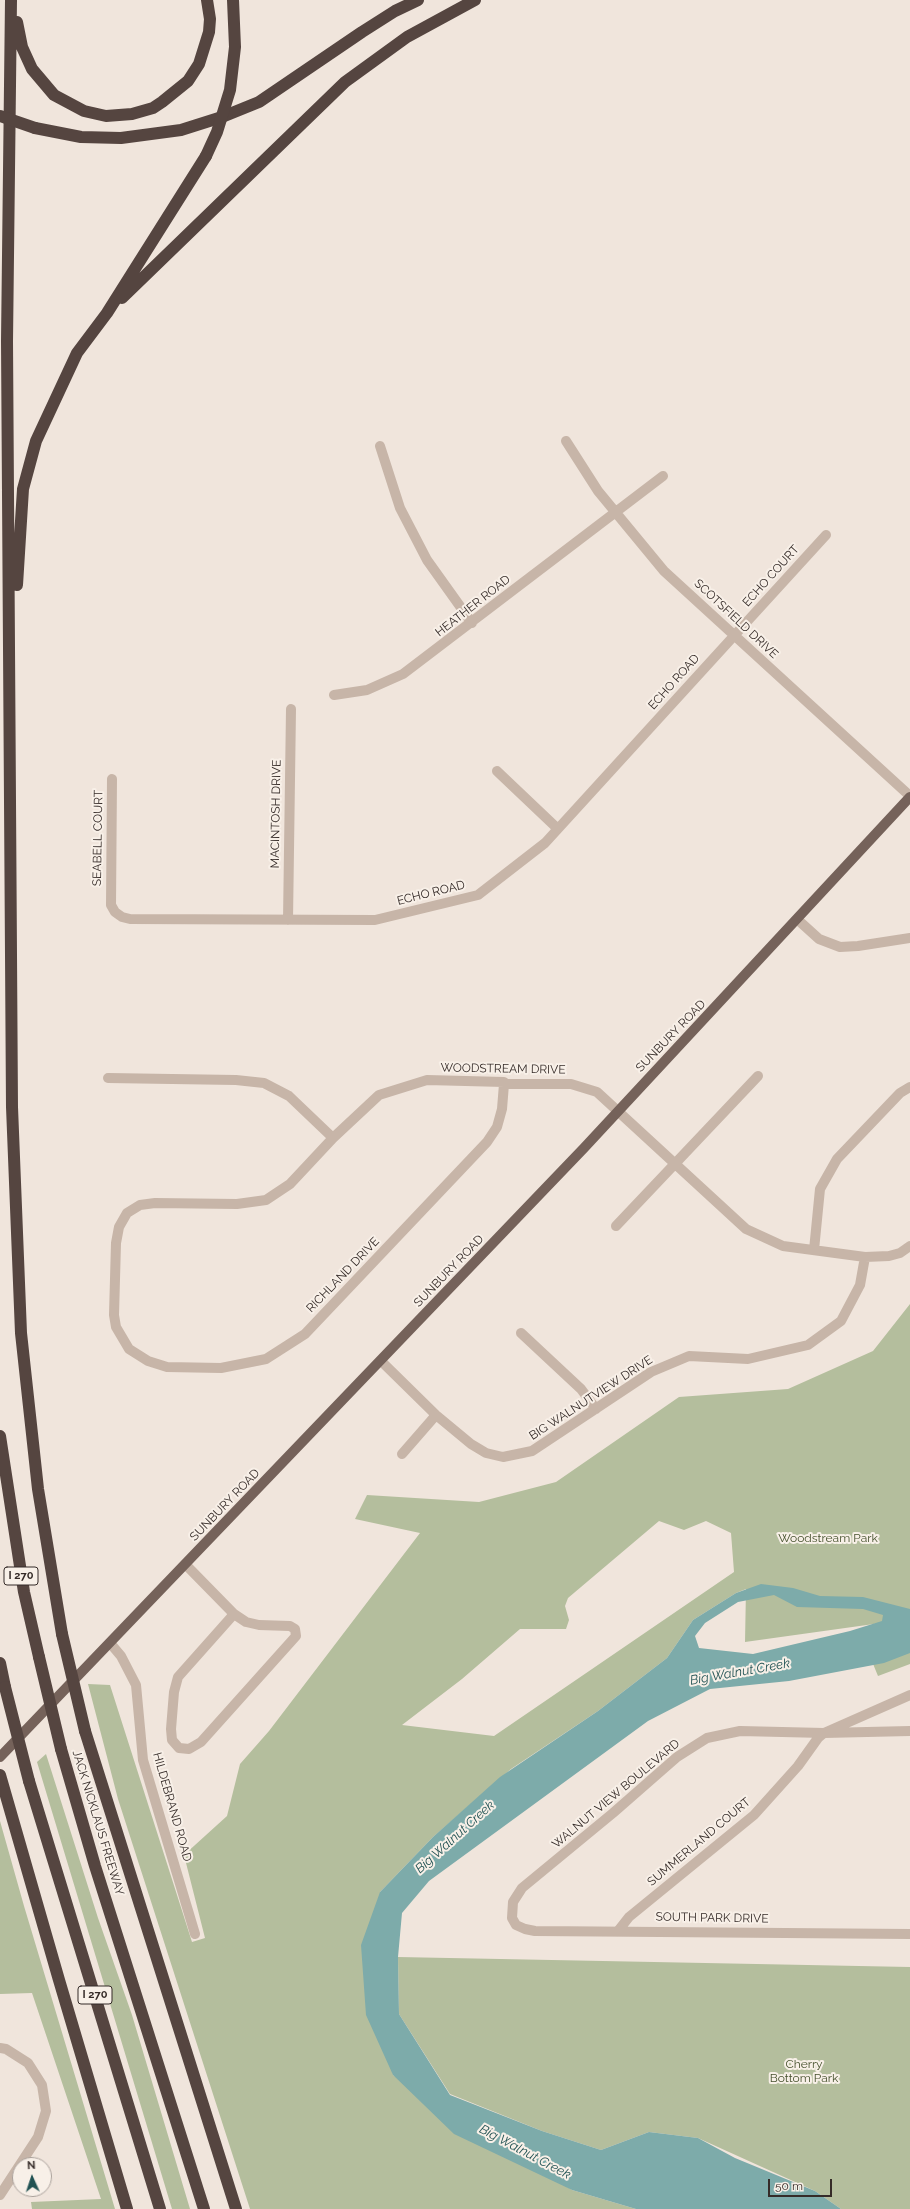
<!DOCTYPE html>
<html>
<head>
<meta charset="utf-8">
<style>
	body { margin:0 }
	#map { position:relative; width:910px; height:2209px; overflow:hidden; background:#f0e5dc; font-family:Raleway,sans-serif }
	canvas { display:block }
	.north { position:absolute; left:12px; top:2157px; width:40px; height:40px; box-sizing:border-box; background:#f8f0e8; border:1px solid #aaa19b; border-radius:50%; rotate:357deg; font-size:11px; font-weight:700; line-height:16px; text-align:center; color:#352b28 }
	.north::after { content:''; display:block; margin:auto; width:14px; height:18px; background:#215253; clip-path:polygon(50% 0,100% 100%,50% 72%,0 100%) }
	.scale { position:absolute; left:768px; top:2179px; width:64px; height:18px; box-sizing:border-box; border:2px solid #352b28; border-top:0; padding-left:5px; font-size:12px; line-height:14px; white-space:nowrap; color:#352b28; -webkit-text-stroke:3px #f8f0e8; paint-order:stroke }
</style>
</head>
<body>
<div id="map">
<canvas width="910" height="2209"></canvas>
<div class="north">N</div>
<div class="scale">50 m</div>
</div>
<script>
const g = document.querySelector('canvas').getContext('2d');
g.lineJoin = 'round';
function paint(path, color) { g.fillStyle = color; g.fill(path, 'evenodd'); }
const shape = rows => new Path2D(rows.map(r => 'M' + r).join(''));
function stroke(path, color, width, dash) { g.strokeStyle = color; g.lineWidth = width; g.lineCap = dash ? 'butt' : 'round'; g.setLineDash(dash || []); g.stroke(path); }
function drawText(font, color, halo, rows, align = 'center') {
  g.font = font + ' Raleway,sans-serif'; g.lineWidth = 4; g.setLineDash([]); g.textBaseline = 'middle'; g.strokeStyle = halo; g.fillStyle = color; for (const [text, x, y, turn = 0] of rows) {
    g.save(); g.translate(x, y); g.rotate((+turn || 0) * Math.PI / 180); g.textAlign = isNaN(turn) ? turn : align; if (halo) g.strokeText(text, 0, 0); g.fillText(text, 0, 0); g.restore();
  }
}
paint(shape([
	[910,1304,910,1664,878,1676,862,1637,881,1623,745,1642,746,1589,736,1593,693,1620,667,1658,598,1711,511,1769,433,1837,380,1892,393,2075,572,2190,636,2209,250,2209,118,1799,88,1684,110,1685,192,1942,205,1938,184,1855,227,1816,240,1764,269,1731,420,1533,355,1519,367,1495,479,1502,556,1482,679,1397,788,1389,873,1351],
	[659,1521,684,1530,706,1521,731,1533,734,1572,494,1736,402,1725,462,1679,520,1629,566,1629,569,1620,565,1606,568,1598],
	[46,1754,98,1918,132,2015,190,2209,172,2209,37,1762],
	[0,1821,24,1906,115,2209,32,2209,31,2202,101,2199,32,1993,0,1994],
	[398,1957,910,1967,910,2209,841,2209,815,2191,698,2138,649,2132,601,2150,542,2131,450,2094,399,2014]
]), '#b4be9d');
paint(shape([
	[761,1584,793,1588,820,1596,863,1597,910,1609,910,1653,884,1663,789,1681,710,1689,648,1721,429,1881,402,1913,398,1957,399,2014,450,2095,542,2131,601,2150,649,2132,698,2138,735,2158,815,2191,841,2209,636,2209,572,2190,454,2134,393,2075,366,2015,361,1945,380,1892,433,1837,500,1777,598,1711,667,1658,693,1620,736,1593],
	[774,1595,797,1607,863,1609,883,1615,882,1621,850,1631,753,1654,699,1648,695,1636,705,1623,738,1602]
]), '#7dabaa');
stroke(shape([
	[566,441,598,491,664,571,910,796],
	[380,446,400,508,427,560,472,623],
	[334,695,367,690,403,674,663,476],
	[497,771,557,828],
	[112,779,111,905,115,912,122,917,130,919,375,920,478,895,545,843,826,535],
	[288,920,291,709],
	[798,920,819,939,840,947,858,946,910,938],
	[108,1078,236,1080,264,1083,289,1096,333,1138],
	[504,1084,502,1109,497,1127,487,1142,305,1334,266,1359,221,1368,167,1367,148,1361,129,1349,116,1327,114,1315,116,1243,119,1227,127,1213,140,1205,155,1203,237,1204,266,1200,290,1184,333,1138,379,1095,427,1080,504,1082,504,1084,571,1084,597,1092,746,1229,783,1246,865,1257,889,1256,900,1253,910,1246],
	[616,1226,758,1076],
	[814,1250,820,1189,837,1159,900,1093,910,1087],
	[521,1333,581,1389,596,1409],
	[381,1361,436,1415,471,1444,486,1453,503,1457,532,1451,651,1372,689,1356,748,1359,808,1345,841,1321,860,1285,865,1257],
	[402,1454,436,1415],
	[186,1565,234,1614,246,1622,259,1625,290,1626,295,1629,296,1636,201,1742,189,1749,179,1748,172,1740,171,1729,174,1692,178,1677,234,1614],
	[110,1643,121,1656,136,1685,143,1760,195,1934],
	[910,1695,824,1733,740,1731,707,1738,677,1757,613,1813,522,1888,513,1902,512,1918,516,1925,525,1929,535,1931,910,1934],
	[618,1931,629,1917,754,1815,798,1766,818,1738,824,1733,910,1731],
	[0,2048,6,2049,28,2063,42,2085,46,2111,38,2137,0,2195]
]), '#c7b5a8', 10);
stroke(shape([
	[0,1757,584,1148,910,797]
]), '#75625a', 10);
stroke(shape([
	[11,0,7,341,12,1107,21,1333,38,1489,62,1634],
	[17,22,22,47,32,69,54,95,84,111,106,116,132,114,153,108,162,102,188,81,199,64,209,32,210,19,207,0],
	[35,128,81,137,121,138,181,130,222,117,259,102,362,32,395,11,418,0],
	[122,298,345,82,407,37,475,0],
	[17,585,23,489,36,441,77,353,107,313,206,156],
	[0,1436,24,1592,39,1657],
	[0,1663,5,1687],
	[85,1731,236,2209],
	[61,1749,95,1866,204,2209],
	[0,1775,59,1980,127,2209],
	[29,1781,160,2209]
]), '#554540', 12);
stroke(shape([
	[0,116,35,128],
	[206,156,217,132,230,90,235,47,233,0],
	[62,1634,85,1731],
	[39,1657,61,1749],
	[5,1687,29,1781]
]), '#554540', 12);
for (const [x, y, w] of [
	[21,1576,34],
	[95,1995,34]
]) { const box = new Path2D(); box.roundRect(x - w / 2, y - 9, w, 18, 3); g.fillStyle = '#f8f0e8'; g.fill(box); stroke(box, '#352b28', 1); }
drawText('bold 11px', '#352b28', null, [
	["I 270",21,1576],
	["I 270",95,1995]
]);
drawText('12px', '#352b28', '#f8f0e8', [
	["ECHO COURT",771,576,-48],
	["HEATHER ROAD",473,606,-38],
	["SCOTSFIELD DRIVE",736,619,43],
	["ECHO ROAD",674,682,-48],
	["MACINTOSH DRIVE",276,814,-89],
	["SEABELL COURT",98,838,-89],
	["ECHO ROAD",431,893,-14],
	["SUNBURY ROAD",671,1036,-46],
	["WOODSTREAM DRIVE",503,1069,1],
	["SUNBURY ROAD",449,1271,-46],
	["RICHLAND DRIVE",343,1275,-46],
	["BIG WALNUTVIEW DRIVE",591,1398,-33],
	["SUNBURY ROAD",225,1505,-46],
	["WALNUT VIEW BOULEVARD",616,1794,-40],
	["HILDEBRAND ROAD",172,1807,74],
	["JACK NICKLAUS FREEWAY",98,1823,73],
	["SUMMERLAND COURT",699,1842,-40],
	["SOUTH PARK DRIVE",712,1918,1]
]);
drawText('12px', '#46512e', '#f8f0e8', [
	["Woodstream Park",828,1538],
	["Cherry",804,2064],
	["Bottom Park",804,2078]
]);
drawText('italic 13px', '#215253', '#f8f0e8', [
	["Big Walnut Creek",740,1672,-10],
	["Big Walnut Creek",455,1837,-42],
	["Big Walnut Creek",525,2152,28]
]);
</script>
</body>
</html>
